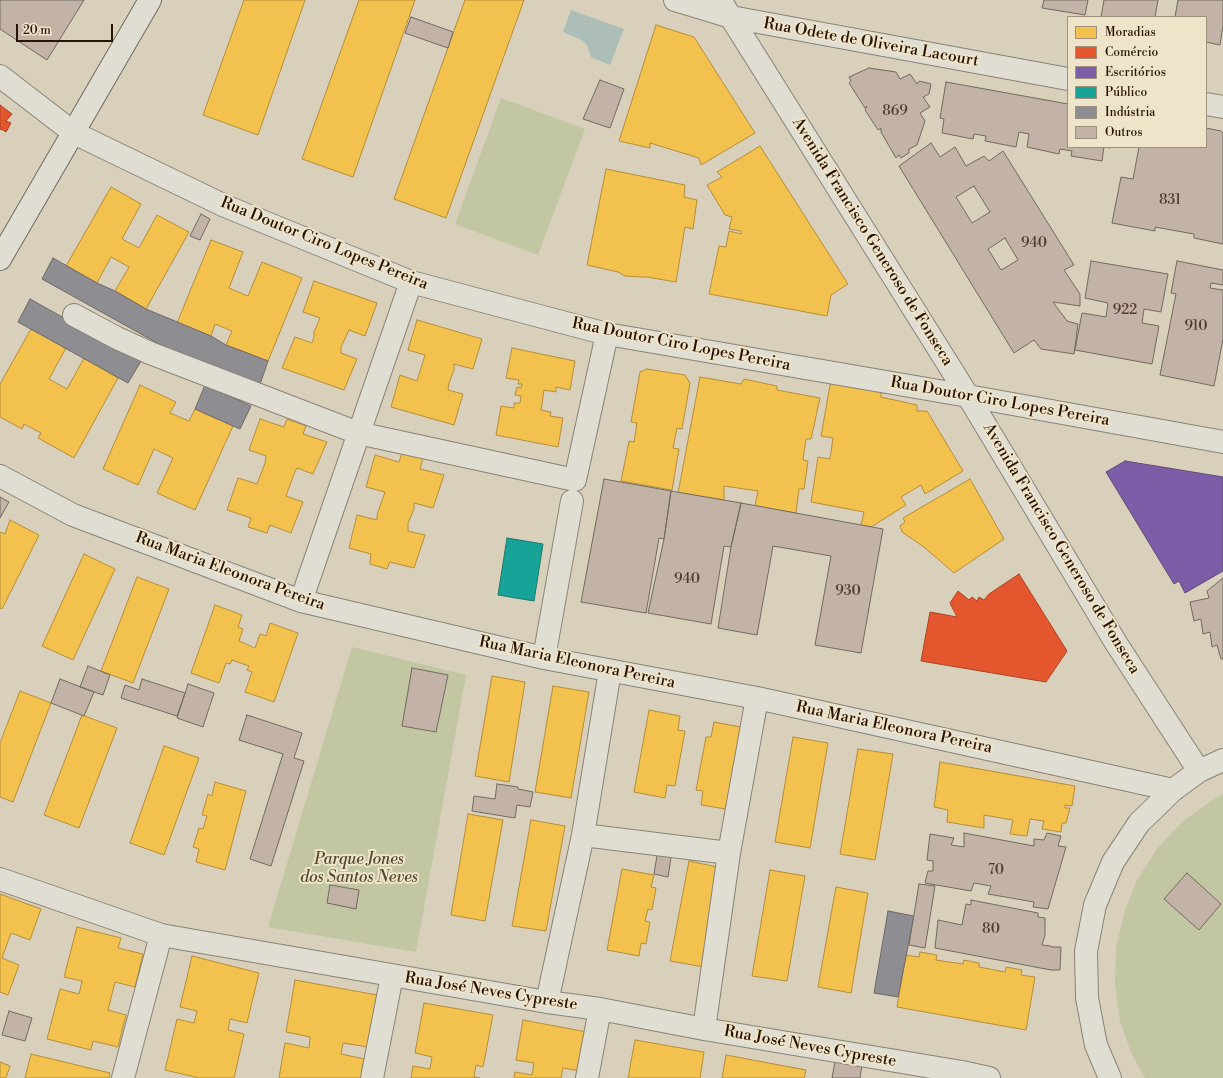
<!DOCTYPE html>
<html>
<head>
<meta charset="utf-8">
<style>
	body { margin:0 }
	#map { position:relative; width:1223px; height:1078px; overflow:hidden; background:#d8d0bb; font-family:"Libre Bodoni",serif }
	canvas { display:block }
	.legend { position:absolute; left:1067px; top:16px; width:140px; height:132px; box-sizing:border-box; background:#eee4ca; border:1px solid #9f907b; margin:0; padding:5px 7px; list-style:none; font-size:12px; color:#291305 }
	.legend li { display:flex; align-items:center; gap:8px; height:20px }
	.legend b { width:20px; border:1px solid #9f907b }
	.scale { position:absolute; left:16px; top:24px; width:97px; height:18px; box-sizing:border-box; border:2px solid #291305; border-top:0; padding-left:5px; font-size:12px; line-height:14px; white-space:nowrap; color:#291305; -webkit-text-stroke:3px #eee4ca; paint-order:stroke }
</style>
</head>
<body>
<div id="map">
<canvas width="1223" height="1078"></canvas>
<ul class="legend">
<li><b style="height:11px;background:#f2c14e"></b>Moradias</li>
<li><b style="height:11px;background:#e4572e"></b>Comércio</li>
<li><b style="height:11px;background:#7b5ea7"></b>Escritórios</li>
<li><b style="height:11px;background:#17a398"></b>Público</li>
<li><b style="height:11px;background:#8d8d92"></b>Indústria</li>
<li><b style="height:11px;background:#c3b3a6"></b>Outros</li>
</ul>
<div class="scale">20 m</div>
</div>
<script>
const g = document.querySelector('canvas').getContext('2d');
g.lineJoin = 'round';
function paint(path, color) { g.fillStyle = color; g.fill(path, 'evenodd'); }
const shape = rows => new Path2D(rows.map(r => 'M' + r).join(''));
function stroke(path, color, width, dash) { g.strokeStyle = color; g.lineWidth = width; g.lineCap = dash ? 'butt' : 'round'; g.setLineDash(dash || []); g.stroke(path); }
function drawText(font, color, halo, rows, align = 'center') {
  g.font = font + ' "Libre Bodoni",serif'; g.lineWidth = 4; g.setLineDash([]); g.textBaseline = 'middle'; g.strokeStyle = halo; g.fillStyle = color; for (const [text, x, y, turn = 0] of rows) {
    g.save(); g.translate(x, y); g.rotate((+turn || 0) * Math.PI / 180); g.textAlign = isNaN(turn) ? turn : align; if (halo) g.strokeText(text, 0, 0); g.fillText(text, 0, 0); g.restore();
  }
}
paint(shape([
	[501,98,585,129,538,255,455,224],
	[352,647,466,675,416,952,268,927],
	[1223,794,1223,1078,1145,1078,1132,1055,1120,1021,1115,985,1116,948,1124,913,1137,880,1157,849,1182,822,1211,801]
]), '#c2c6a2');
paint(shape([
	[571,10,624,29,610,65,591,57,587,45,582,40,563,32]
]), '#acbeb7');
const homes = shape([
	[244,0,305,0,258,135,203,115,244,0],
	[359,0,415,0,353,177,302,159,359,0],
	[465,0,524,0,446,218,394,199,465,0],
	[656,25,694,37,755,133,701,165,699,158,650,143,650,148,619,141,656,25],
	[760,146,848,284,831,295,827,316,709,294,719,246,726,247,729,231,741,234,741,231,729,229,732,217,725,215,707,185,722,177,717,172,760,146],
	[606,169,685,185,684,197,697,200,693,229,685,227,676,282,647,277,642,277,625,276,618,272,587,265,606,169],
	[111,187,141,204,122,239,139,248,157,215,189,232,146,309,115,291,129,267,111,257,97,283,66,266,111,187],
	[211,240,243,252,229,288,248,296,262,262,302,278,268,361,226,345,232,331,215,324,211,336,177,323,211,240],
	[314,281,377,303,365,336,349,330,341,347,341,353,357,359,344,390,282,368,295,337,312,343,314,337,314,332,320,318,303,312,314,281],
	[417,320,482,339,473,369,454,364,454,370,449,383,448,390,463,394,454,425,391,407,400,375,417,381,425,355,408,350,417,320],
	[31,329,66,348,49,379,67,389,84,358,118,378,74,458,38,438,41,433,24,424,22,429,0,417,0,384,31,329],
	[512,348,575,361,570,390,556,387,556,392,544,390,541,410,551,412,550,416,563,418,558,447,496,435,501,406,514,408,514,403,520,403,521,396,515,395,517,387,521,388,522,384,518,384,519,380,506,378,512,348],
	[647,369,685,375,690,383,682,429,677,428,673,448,679,449,672,490,621,481,629,441,634,442,637,423,631,422,640,372,647,369],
	[700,377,741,384,744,379,777,386,777,390,820,398,811,439,806,439,803,460,808,461,804,489,799,489,796,513,755,506,758,491,724,486,724,500,678,493,700,377],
	[831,380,881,391,881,397,917,405,917,411,927,411,963,471,925,494,921,485,901,497,906,505,871,527,861,525,864,512,811,502,818,457,830,459,833,438,821,436,831,380],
	[140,385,176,402,170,413,189,421,195,409,233,426,195,510,157,493,173,458,154,449,138,485,103,469,140,385],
	[260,419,284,427,287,419,306,426,303,434,327,442,313,474,297,468,294,474,286,496,303,502,291,533,270,525,267,533,248,527,251,518,227,510,238,478,257,484,265,463,266,456,249,450,260,419],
	[402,453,423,458,420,469,444,475,433,508,414,503,414,509,408,523,408,531,425,535,414,568,390,562,387,569,370,564,371,554,349,548,357,515,377,520,377,515,385,492,366,487,375,455,399,462,402,453],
	[970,479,1004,539,954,573,924,547,902,532,900,526,905,522,903,518,970,479],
	[10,520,39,535,2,609,0,608,0,532,5,534,10,520],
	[84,554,115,569,73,660,42,646,84,554],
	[137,577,169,589,133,683,101,671,137,577],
	[215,605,242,615,238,627,243,629,239,641,255,648,260,634,266,636,270,623,298,633,274,702,245,692,252,672,247,670,249,666,232,660,230,664,226,663,219,683,191,673,215,605],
	[492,676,525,682,509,782,475,776,492,676],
	[553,686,589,692,571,798,535,792,553,686],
	[20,691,51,703,13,802,0,797,0,743,20,691],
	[649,710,680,716,678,730,685,731,675,786,667,785,665,798,634,792,649,710],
	[82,715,117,728,79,828,44,815,82,715],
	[714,722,746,728,732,810,701,805,703,791,696,790,706,737,711,737,714,722],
	[793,737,828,743,810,848,775,842,793,737],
	[164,746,199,758,164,855,130,843,164,746],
	[858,749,893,754,875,860,840,854,858,749],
	[940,762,1075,786,1072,806,1065,805,1065,808,1070,808,1066,823,1062,823,1061,832,1042,829,1044,821,1030,819,1027,836,1010,834,1013,820,984,815,984,828,947,822,948,810,934,807,940,762],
	[215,782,246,791,225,870,196,862,199,849,193,847,199,828,203,829,207,816,202,815,208,794,212,796,215,782],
	[468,814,503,820,485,921,451,915,468,814],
	[531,820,565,826,546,931,512,926,531,820],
	[689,861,722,868,704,967,670,961,689,861],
	[622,869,654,875,651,887,656,888,652,910,648,909,645,921,650,922,646,944,641,943,639,956,607,950,622,869],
	[770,870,805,876,787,981,752,976,770,870],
	[836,887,868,893,851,993,818,987,836,887],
	[0,894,41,909,30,940,11,933,2,958,19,965,8,995,0,992,0,894],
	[77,927,121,938,118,948,143,954,135,987,115,982,108,1010,126,1015,118,1047,93,1041,91,1050,47,1039,60,989,79,994,82,981,64,977,77,927],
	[920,952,937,955,936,960,963,964,964,960,979,963,979,967,1005,972,1006,967,1022,970,1021,975,1035,977,1026,1030,897,1007,906,955,919,957,920,952],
	[192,956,259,973,247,1023,230,1019,228,1030,244,1034,234,1078,199,1078,165,1070,177,1019,194,1023,197,1011,180,1007,192,956],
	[295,980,377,995,368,1047,343,1043,341,1054,364,1059,361,1078,279,1078,285,1043,309,1048,310,1037,286,1032,295,980],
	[424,1003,493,1015,483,1067,476,1065,474,1077,480,1078,411,1078,413,1066,430,1069,432,1057,415,1053,424,1003],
	[523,1020,587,1032,580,1071,563,1068,561,1078,514,1078,515,1072,532,1075,534,1063,516,1060,523,1020],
	[635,1040,704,1052,700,1078,628,1078,635,1040],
	[31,1054,110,1073,109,1078,25,1078,31,1054],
	[726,1055,806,1070,804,1078,722,1078,726,1055],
	[0,1062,10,1066,6,1078,0,1078,0,1062]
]);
paint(homes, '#f2c14e');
stroke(homes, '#b68d38', 1);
const shops = shape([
	[0,105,12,114,6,121,11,123,6,132,1,129,0,130,0,105],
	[1019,574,1067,651,1046,682,921,661,930,612,957,617,950,603,958,591,969,600,972,597,977,601,979,597,984,600,989,594,1019,574]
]);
paint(shops, '#e4572e');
stroke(shops, '#ac4322', 1);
const offices = shape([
	[1125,461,1223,477,1223,571,1185,593,1179,581,1174,584,1106,472,1125,461]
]);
paint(offices, '#7b5ea7');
stroke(offices, '#624876', 1);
const public = shape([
	[507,538,543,544,534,601,498,595,507,538]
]);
paint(public, '#17a398');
stroke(public, '#1c786c', 1);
const industry = shape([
	[53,258,97,283,115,291,146,309,211,336,226,345,268,361,259,387,159,344,42,279,53,258],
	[30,299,141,361,128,383,18,322,30,299],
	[205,385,251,406,240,429,195,409,205,385],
	[888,911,914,916,898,997,874,993,888,911]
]);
paint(industry, '#8d8d92');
stroke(industry, '#6f6868', 1);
const building = shape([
	[0,0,84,0,47,60,0,29,0,0],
	[1044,0,1088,0,1085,15,1042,8,1044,0],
	[1104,0,1158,0,1155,17,1101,17,1104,0],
	[1178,0,1223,0,1223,25,1220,45,1206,42,1206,17,1175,17,1178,0],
	[411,17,453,32,448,48,405,33,411,17],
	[869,68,896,72,900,79,910,74,917,84,919,81,931,84,929,94,923,97,930,107,920,113,925,121,917,145,909,149,909,153,901,158,899,155,896,158,881,132,881,128,878,130,865,110,867,106,865,108,849,83,851,81,849,77,869,68],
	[600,80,624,89,610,128,583,119,600,80],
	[946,82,1068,104,1068,147,1111,147,1110,148,1104,147,1102,161,1071,156,1072,151,1060,149,1059,154,1027,147,1029,134,1019,132,1016,147,985,141,986,136,974,134,973,139,942,133,944,119,940,118,946,82],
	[1206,128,1221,131,1223,133,1223,244,1194,238,1194,234,1155,227,1155,231,1112,223,1121,177,1133,179,1139,147,1206,147,1206,128],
	[931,143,940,157,955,147,966,166,984,156,989,161,1003,151,1074,265,1064,270,1080,294,1080,306,1053,302,1067,321,1078,324,1074,354,1041,349,1034,340,1014,353,899,166,931,143],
	[974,186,990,212,972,223,956,197,974,186],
	[1005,238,1018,260,1001,270,988,249,1005,238],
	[201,214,210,219,200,240,190,236,201,214],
	[1091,261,1168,274,1161,312,1144,309,1142,323,1159,326,1152,364,1075,350,1082,313,1106,317,1108,303,1085,298,1091,261],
	[1177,261,1223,270,1223,285,1211,283,1210,288,1223,290,1223,339,1214,386,1160,375,1176,294,1171,293,1177,261],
	[604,479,671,491,664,539,659,538,646,613,581,602,604,479],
	[671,491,741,503,731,547,724,546,711,624,648,613,664,539,671,491],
	[0,497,9,502,0,518,0,497],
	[741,503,883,529,861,653,815,645,831,556,773,546,757,635,718,628,731,547,741,503],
	[1223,578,1223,659,1221,659,1217,645,1212,647,1210,632,1203,634,1201,619,1194,621,1190,602,1209,598,1207,591,1223,578],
	[88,666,110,675,103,695,80,687,88,666],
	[412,668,448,675,436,732,402,726,412,668],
	[60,679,94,692,84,716,51,703,60,679],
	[142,679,185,693,177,716,121,698,125,685,139,690,142,679],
	[188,684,214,693,203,727,177,718,188,684],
	[247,715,302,733,294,758,304,761,271,866,250,859,283,754,239,740,247,715],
	[497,784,518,787,518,789,533,792,530,807,517,805,515,818,472,811,474,796,495,799,497,784],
	[964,833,1034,846,1034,839,1044,840,1047,833,1061,836,1058,846,1066,847,1048,909,1033,907,1034,902,988,894,991,886,974,883,971,891,925,883,928,871,933,871,933,861,927,860,930,834,954,838,951,845,964,847,964,833],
	[658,849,672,851,668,877,654,874,658,849],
	[1187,873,1221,904,1199,930,1164,899,1187,873],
	[919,884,935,886,925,948,909,945,919,884],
	[330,885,359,890,356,909,327,903,330,885],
	[971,900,1038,913,1038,917,1045,918,1045,935,1042,945,1051,946,1051,947,1061,947,1060,970,1051,970,935,948,938,920,962,925,966,904,971,905,971,900],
	[9,1011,32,1018,25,1041,2,1035,9,1011],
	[835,1061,862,1065,860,1078,832,1078,835,1061]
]);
paint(building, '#c3b3a6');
stroke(building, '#716a5e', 1);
const street = shape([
	[675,0,731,17,1068,79],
	[720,0,968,396,1116,643,1199,771],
	[0,76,74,133,225,206,411,282,607,334,968,396,1223,442],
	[1206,104,1223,107],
	[74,315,117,338,150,353,358,433,575,480,607,334],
	[0,476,73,515,301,601,544,658,757,698,1173,790],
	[301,601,411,282],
	[544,658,572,501],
	[583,835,729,853],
	[0,879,161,935,547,1002,600,1009,704,1029,962,1072,989,1078],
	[547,1002,583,835,610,671],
	[704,1029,729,853,757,698],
	[123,1078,161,935],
	[372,1078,392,976],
	[587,1078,600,1009],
	[1110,1078,1096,1045,1087,998,1086,951,1095,905,1113,862,1139,823,1173,790,1199,771,1223,760]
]);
const secondary = shape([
	[0,259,150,0]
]);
stroke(street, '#8a8375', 24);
stroke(secondary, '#716a5e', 24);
stroke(street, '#e0ddd2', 22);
stroke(secondary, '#e0ddd2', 22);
drawText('14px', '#503b2d', null, [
	["869",895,112],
	["831",1170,201],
	["940",1034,244],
	["922",1125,311],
	["910",1196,327],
	["940",687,580],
	["930",848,592],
	["70",996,871],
	["80",991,930]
]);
drawText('16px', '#291305', '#eee4ca', [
	["Rua Odete de Oliveira Lacourt",871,43,10],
	["Avenida Francisco Generoso de Fonseca",872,242,58],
	["Rua Doutor Ciro Lopes Pereira",324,244,22],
	["Rua Doutor Ciro Lopes Pereira",681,345,11],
	["Rua Doutor Ciro Lopes Pereira",1000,402,10],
	["Avenida Francisco Generoso de Fonseca",1061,549,59],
	["Rua Maria Eleonora Pereira",230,572,20],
	["Rua Maria Eleonora Pereira",577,663,12],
	["Rua Maria Eleonora Pereira",894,728,12],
	["Rua José Neves Cypreste",491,992,9],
	["Rua José Neves Cypreste",810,1047,10]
]);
drawText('italic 16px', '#52462e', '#eee4ca', [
	["Parque Jones",359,860],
	["dos Santos Neves",359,878]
]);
</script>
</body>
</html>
